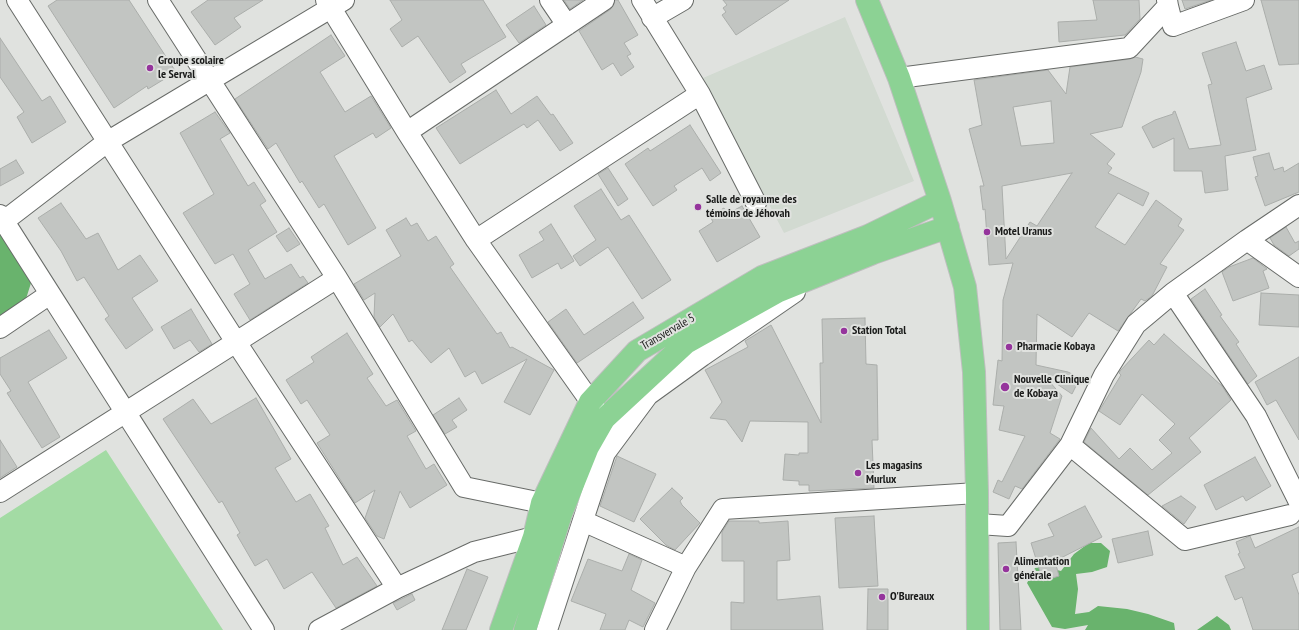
<!DOCTYPE html>
<html>
<head>
<meta charset="utf-8">
<style>
	body { margin:0 }
	canvas { display:block; background:#e0e2df }
</style>
</head>
<body>
<canvas width="1299" height="630"></canvas>
<script>
const g = document.querySelector('canvas').getContext('2d');
g.lineJoin = 'round';
function paint(path, color) { g.fillStyle = color; g.fill(path, 'evenodd'); }
const shape = rows => new Path2D(rows.map(r => 'M' + r).join(''));
function stroke(path, color, width, dash) { g.strokeStyle = color; g.lineWidth = width; g.lineCap = dash ? 'butt' : 'round'; g.setLineDash(dash || []); g.stroke(path); }
function drawText(font, color, halo, rows, align = 'center') {
  g.font = font + ' "PT Sans Narrow",sans-serif'; g.lineWidth = 4; g.setLineDash([]); g.textBaseline = 'middle'; g.strokeStyle = halo; g.fillStyle = color; for (const [text, x, y, turn = 0] of rows) {
    g.save(); g.translate(x, y); g.rotate((+turn || 0) * Math.PI / 180); g.textAlign = isNaN(turn) ? turn : align; if (halo) g.strokeText(text, 0, 0); g.fillText(text, 0, 0); g.restore();
  }
}
paint(shape([
	[845,17,914,181,784,233,703,78]
]), '#d2dad1');
paint(shape([
	[106,450,223,630,0,630,0,518]
]), '#a3dba4');
paint(shape([
	[0,234,31,283,25,302,0,317],
	[1089,543,1101,543,1110,551,1107,567,1092,572,1076,574,1078,589,1075,614,1089,612,1098,606,1127,609,1148,614,1174,623,1175,630,1085,630,1088,625,1065,629,1052,627,1027,583,1035,568,1045,567,1061,571,1074,554],
	[1217,616,1229,625,1231,630,1197,630]
]), '#69b36d');
const building = shape([
	[57,0,129,0,176,72,148,89,147,86,114,108,48,6,57,0],
	[208,0,263,0,234,18,241,27,215,45,191,12,208,0],
	[390,0,483,0,506,37,461,64,466,72,450,83,418,36,402,47,390,29,402,20,390,0],
	[564,0,583,0,570,9,564,0],
	[615,0,618,0,638,35,624,43,631,54,627,56,634,67,621,76,613,63,602,70,579,31,611,9,615,0],
	[723,0,789,0,736,35,722,15,726,12,723,8,727,5,723,0],
	[1093,0,1139,0,1140,19,1125,35,1059,42,1058,22,1097,20,1093,0],
	[1182,0,1211,0,1185,9,1182,0],
	[1261,0,1299,0,1299,64,1279,65,1261,0],
	[534,6,546,25,519,43,506,25,534,6],
	[331,35,345,56,320,72,345,112,371,96,391,128,376,138,373,133,334,156,376,228,348,245,324,204,319,208,302,181,300,183,276,143,268,149,235,99,331,35],
	[0,38,42,101,50,96,66,122,32,143,17,117,24,112,0,77,0,38],
	[1236,42,1246,71,1264,65,1272,89,1246,98,1256,150,1225,156,1228,190,1205,193,1202,171,1174,171,1174,138,1153,148,1142,127,1155,120,1173,114,1173,112,1175,111,1189,149,1221,145,1208,85,1212,84,1202,53,1236,42],
	[1135,57,1143,59,1141,72,1122,127,1090,134,1115,154,1107,164,1112,168,1108,173,1149,193,1143,206,1118,193,1095,227,1125,245,1156,200,1182,219,1178,226,1184,230,1160,264,1167,267,1152,296,1145,301,1141,299,1118,331,1089,313,1072,337,1037,314,1036,365,1068,372,1080,378,1072,394,1051,380,1049,381,1062,396,1050,433,1060,439,1022,489,1015,486,1009,499,993,492,998,480,1002,482,1025,436,999,430,1004,406,993,405,998,360,1002,361,1003,300,1013,263,989,265,985,209,983,210,980,186,984,186,969,129,982,125,974,80,1048,70,1066,94,1070,67,1130,59,1135,57],
	[1051,101,1054,143,1021,146,1013,107,1051,101],
	[1072,173,1037,226,1030,222,1006,259,1002,186,1072,173],
	[496,90,511,114,537,96,551,115,553,114,573,143,560,151,538,120,527,128,524,124,460,164,436,128,496,90],
	[215,112,230,133,220,139,248,186,254,182,266,201,260,205,277,232,248,250,265,279,291,264,300,278,303,276,308,283,250,320,234,294,250,284,233,254,215,264,183,213,214,194,180,133,215,112],
	[690,125,721,173,710,181,702,168,674,186,677,190,653,206,625,164,648,148,650,151,690,125],
	[1269,153,1274,170,1283,167,1284,172,1299,163,1299,192,1265,206,1255,177,1258,176,1253,157,1269,153],
	[16,160,24,173,0,186,0,169,16,160],
	[608,168,628,199,618,206,598,174,608,168],
	[601,189,621,220,629,215,671,280,642,299,608,247,580,266,573,256,596,240,574,206,601,189],
	[61,203,86,239,98,233,118,270,140,255,158,281,132,298,153,330,126,349,105,319,109,316,84,277,77,281,61,251,38,218,61,203],
	[742,206,760,237,717,262,699,231,713,222,710,216,724,208,727,214,742,206],
	[406,218,411,226,417,223,428,241,436,236,454,264,450,267,497,334,501,332,510,348,512,347,554,370,530,415,504,402,527,359,482,384,475,371,465,377,449,348,431,363,412,340,409,342,393,314,380,327,374,317,375,293,364,300,354,284,401,256,386,230,406,218],
	[551,224,574,261,561,269,558,263,532,278,519,255,544,240,539,232,551,224],
	[1286,227,1295,243,1299,241,1299,249,1289,256,1274,245,1270,238,1286,227],
	[289,228,300,244,287,252,276,236,289,228],
	[1253,258,1267,269,1263,271,1269,288,1233,301,1222,272,1229,267,1253,258],
	[1205,289,1222,315,1220,316,1239,342,1236,344,1257,376,1248,384,1191,299,1205,289],
	[1261,293,1299,295,1299,327,1259,325,1261,293],
	[633,302,644,318,577,363,548,322,566,309,584,335,633,302],
	[191,309,212,344,199,352,190,340,174,349,161,327,191,309],
	[865,318,866,364,877,365,878,440,872,440,874,488,809,491,809,485,799,485,799,481,783,480,785,454,799,455,799,453,808,453,808,422,750,421,742,442,726,420,710,418,722,402,705,370,748,347,745,341,771,325,821,423,820,363,823,363,822,319,865,318],
	[49,330,67,358,28,382,60,437,42,448,7,393,11,391,0,374,0,358,49,330],
	[347,333,373,374,367,378,386,406,397,400,416,431,407,436,426,469,434,464,447,485,410,508,400,491,384,539,377,536,365,518,375,490,355,503,317,443,330,435,307,400,301,404,286,380,314,362,311,357,347,333],
	[1164,334,1222,386,1231,400,1189,438,1201,452,1148,495,1084,442,1091,428,1119,459,1130,448,1152,470,1172,453,1159,440,1175,424,1142,394,1120,425,1099,411,1121,375,1119,373,1120,371,1149,340,1154,345,1164,334],
	[1299,357,1299,440,1276,400,1267,405,1255,382,1299,357],
	[256,398,291,459,275,468,296,502,310,494,329,526,325,528,343,565,357,557,377,586,336,608,312,572,284,589,267,559,255,566,237,535,240,533,222,501,219,503,163,419,193,399,211,424,256,398],
	[459,398,467,410,452,420,457,427,445,434,433,415,459,398],
	[0,440,17,467,0,478,0,440],
	[617,456,656,474,634,522,600,506,617,456],
	[1255,457,1271,486,1246,501,1243,496,1216,510,1204,485,1255,457],
	[672,488,683,498,680,501,682,505,700,523,675,550,666,545,640,519,672,488],
	[1181,496,1196,507,1184,524,1162,506,1181,496],
	[1085,506,1102,537,1055,561,1059,576,1043,581,1031,543,1054,536,1048,524,1085,506],
	[874,516,878,586,839,588,835,518,874,516],
	[729,521,759,521,759,523,788,521,790,560,777,561,777,600,820,596,823,630,731,630,731,602,744,603,744,561,722,561,722,532,729,521],
	[1299,527,1299,572,1292,575,1299,595,1299,630,1253,630,1242,597,1235,600,1225,576,1245,568,1238,554,1240,553,1236,542,1250,536,1255,548,1299,527],
	[1148,531,1153,555,1118,563,1112,539,1148,531],
	[1016,542,1021,630,1000,630,998,543,1016,542],
	[629,554,642,560,631,590,655,603,643,627,629,620,625,630,600,630,606,614,571,601,588,559,622,571,629,554],
	[467,569,488,577,466,630,442,630,467,569],
	[868,589,888,589,888,630,867,630,868,589],
	[412,594,415,600,397,610,393,603,412,594]
]);
paint(building, '#c2c5c2');
stroke(building, '#abaeab', 1);
const minor = shape([
	[17,0,236,342,397,588],
	[158,0,337,278,464,487,542,503],
	[326,0,407,132,476,240,600,415],
	[550,0,567,25],
	[642,0,700,94,756,203],
	[1168,6,1173,26,1244,0],
	[652,18,683,0],
	[899,78,1129,48,1168,6,1167,0],
	[407,132,604,0],
	[0,215,264,630],
	[4,221,107,142,344,0],
	[476,240,700,94],
	[1247,240,1299,277],
	[1173,293,1256,416,1299,502],
	[0,328,50,294],
	[1070,445,1185,540,1290,515],
	[0,492,337,278],
	[583,521,686,567],
	[978,524,1008,526,1070,445,1104,375,1136,324,1173,293,1247,240,1299,205],
	[319,630,397,588,474,552,534,537],
	[547,630,605,453,648,395,702,356,795,292],
	[655,630,686,567,723,509,977,493]
]);
const major = shape([
	[867,0,899,78,940,201,965,287,974,372,977,493,978,630],
	[501,630,534,537,542,503,590,402,637,351,762,277,868,236,940,201],
	[525,630,561,514,588,447,604,419,686,343,779,291,873,253,948,227]
]);
stroke(minor, '#686b68', 22);
stroke(major, '#bfbfbf', 24);
stroke(minor, '#fff', 20);
stroke(major, '#8cd294', 22);
for (const [x, y, r, color] of [
	[150,68,4,"#95349c"],
	[698,207,4,"#95349c"],
	[987,232,4,"#95349c"],
	[844,331,4,"#95349c"],
	[1009,347,4,"#95349c"],
	[1005,387,5,"#95349c"],
	[858,473,4,"#95349c"],
	[1006,569,4,"#95349c"],
	[882,597,4,"#95349c"]
]) { const dot = new Path2D(); dot.arc(x, y, r, 0, 2 * Math.PI); g.fillStyle = color; g.fill(dot); stroke(dot, '#e0e2df', 1.5); }
drawText('bold 12px', '#191a19', '#e0e2df', [
	["Groupe scolaire",158,61],
	["le Serval",158,75],
	["Salle de royaume des",706,200],
	["témoins de Jéhovah",706,214],
	["Motel Uranus",995,232],
	["Station Total",852,331],
	["Pharmacie Kobaya",1017,347],
	["Nouvelle Clinique",1014,380],
	["de Kobaya",1014,394],
	["Les magasins",866,466],
	["Murlux",866,480],
	["Alimentation",1014,562],
	["générale",1014,576],
	["O'Bureaux",890,597]
], 'left');
drawText('12px', '#191a19', '#e0e2df', [
	["Transvervale 5",668,332,-30]
]);
</script>
</body>
</html>
